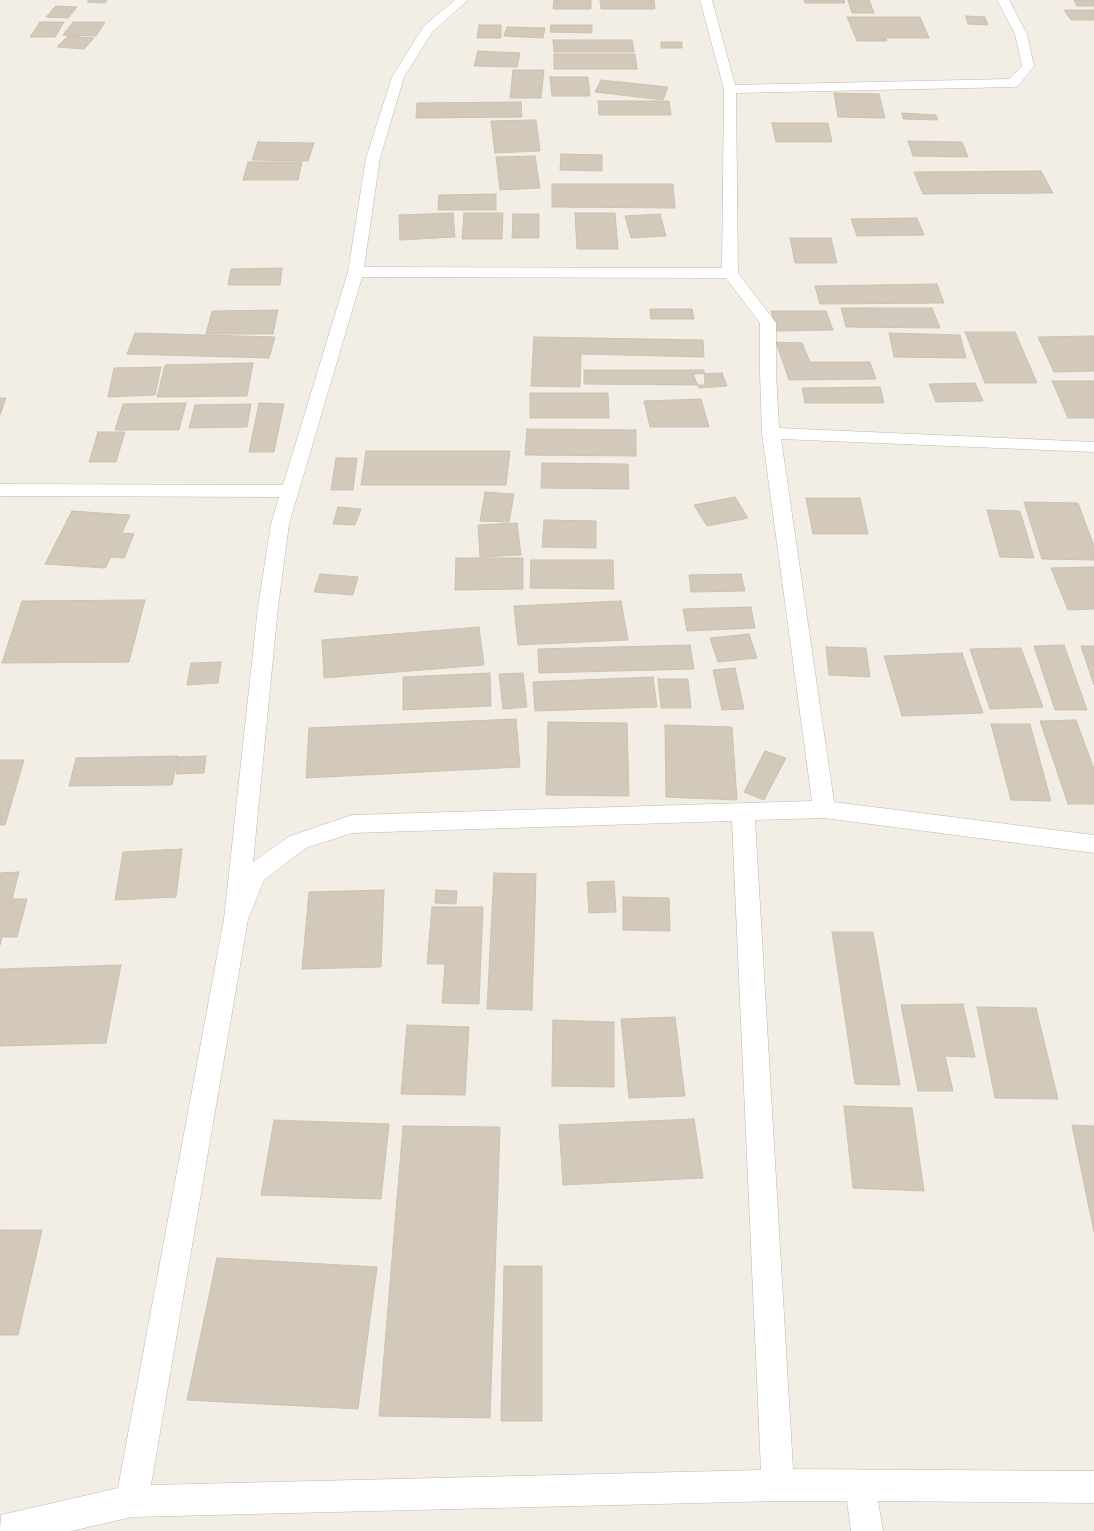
<!DOCTYPE html>
<html>
<head>
<meta charset="utf-8">
<style>
	body { margin:0 }
	canvas { display:block; background:#f2eee5 }
</style>
</head>
<body>
<canvas width="1094" height="1531"></canvas>
<script>
const g = document.querySelector('canvas').getContext('2d');
g.lineJoin = 'round';
function paint(path, color) { g.fillStyle = color; g.fill(path, 'evenodd'); }
const shape = rows => new Path2D(rows.map(r => 'M' + r).join(''));
function stroke(path, color, width, dash) { g.strokeStyle = color; g.lineWidth = width; g.lineCap = dash ? 'butt' : 'round'; g.setLineDash(dash || []); g.stroke(path); }
const building = shape([
	[89,0,107,0,105,3,87,2,89,0],
	[554,0,591,0,591,9,553,9,554,0],
	[600,0,654,0,655,9,601,9,600,0],
	[804,0,844,0,845,3,805,3,804,0],
	[848,0,869,0,874,13,852,13,848,0],
	[1074,0,1094,0,1094,6,1077,6,1074,0],
	[56,6,77,7,68,18,46,17,56,6],
	[1064,10,1094,10,1094,20,1071,20,1064,10],
	[966,16,985,17,988,25,968,24,966,16],
	[847,17,920,17,929,38,886,38,887,41,857,41,847,17],
	[40,22,64,22,55,37,30,37,40,22],
	[73,22,105,22,96,36,63,35,73,22],
	[479,25,501,25,501,38,477,38,479,25],
	[551,25,592,25,592,33,550,32,551,25],
	[507,27,545,28,543,38,504,36,507,27],
	[68,36,94,38,84,49,57,47,68,36],
	[553,40,632,40,634,52,554,52,553,40],
	[661,42,682,42,682,48,661,48,661,42],
	[478,51,520,53,517,67,474,66,478,51],
	[554,54,635,54,637,69,554,69,554,54],
	[513,70,544,70,541,98,510,98,513,70],
	[550,77,588,77,590,96,552,96,550,77],
	[601,80,668,87,663,100,595,92,601,80],
	[834,93,879,94,885,118,838,117,834,93],
	[598,101,669,101,671,115,599,115,598,101],
	[521,102,522,117,416,118,417,103,521,102],
	[902,113,936,115,938,120,903,119,902,113],
	[536,120,540,151,495,153,491,121,536,120],
	[772,123,828,123,832,142,776,142,772,123],
	[908,141,962,142,968,157,913,156,908,141],
	[258,142,314,143,308,161,252,160,258,142],
	[561,154,602,155,602,171,560,170,561,154],
	[535,156,540,188,500,190,496,157,535,156],
	[248,162,302,162,298,180,243,180,248,162],
	[1041,171,1053,193,923,194,914,172,1041,171],
	[552,184,673,184,675,208,552,207,552,184],
	[496,194,496,210,438,210,439,195,496,194],
	[453,213,455,237,400,240,399,215,453,213],
	[464,213,503,213,502,239,462,239,464,213],
	[575,213,615,213,618,249,577,249,575,213],
	[513,214,539,214,539,238,512,238,513,214],
	[660,214,666,236,631,238,625,216,660,214],
	[917,218,924,235,857,236,851,219,917,218],
	[790,238,831,238,837,263,795,263,790,238],
	[282,268,280,285,228,285,231,269,282,268],
	[937,284,944,303,820,304,815,286,937,284],
	[841,308,932,308,940,328,846,327,841,308],
	[650,309,692,309,694,319,651,319,650,309],
	[278,310,273,334,206,334,212,311,278,310],
	[771,311,826,311,833,330,777,331,771,311],
	[965,332,1015,332,1037,383,985,383,965,332],
	[135,333,275,337,269,358,127,354,135,333],
	[889,333,960,335,966,358,894,357,889,333],
	[1094,336,1094,371,1054,372,1038,337,1094,336],
	[534,337,703,340,704,357,581,354,580,387,531,386,534,337],
	[776,342,802,343,810,362,870,362,876,379,789,380,776,342],
	[253,363,247,396,157,397,165,365,253,363],
	[161,367,155,395,108,397,114,368,161,367],
	[584,370,704,370,705,385,584,384,584,370],
	[722,373,727,386,699,388,693,374,722,373],
	[1052,381,1094,381,1094,418,1068,418,1052,381],
	[975,383,983,401,936,402,929,384,975,383],
	[880,387,884,403,805,403,802,388,880,387],
	[530,393,608,393,609,418,530,418,530,393],
	[0,398,6,398,0,415,0,398],
	[701,399,709,427,650,427,644,401,701,399],
	[186,403,179,430,115,430,123,404,186,403],
	[259,403,284,404,274,452,249,452,259,403],
	[251,404,247,427,189,428,195,405,251,404],
	[527,429,636,430,636,456,525,455,527,429],
	[98,432,125,432,116,462,89,462,98,432],
	[366,451,510,451,506,485,361,485,366,451],
	[336,458,357,458,353,490,331,490,336,458],
	[542,463,628,464,629,489,541,488,542,463],
	[485,492,514,494,509,522,480,521,485,492],
	[735,497,748,518,707,526,694,505,735,497],
	[806,498,860,498,868,534,813,534,806,498],
	[1024,502,1078,503,1094,546,1094,560,1042,559,1024,502],
	[338,507,361,509,355,525,333,524,338,507],
	[987,510,1020,511,1034,558,1000,557,987,510],
	[72,511,130,515,122,533,134,534,124,558,111,557,105,568,45,564,72,511],
	[544,520,596,521,596,548,542,547,544,520],
	[517,523,521,555,480,557,478,525,517,523],
	[456,558,523,558,523,589,455,590,456,558],
	[531,560,613,560,614,589,530,588,531,560],
	[1094,567,1094,609,1068,610,1051,568,1094,567],
	[320,574,358,577,353,595,314,592,320,574],
	[741,574,745,591,691,592,689,575,741,574],
	[145,600,129,662,2,663,22,601,145,600],
	[621,601,628,640,518,645,514,606,621,601],
	[751,607,755,628,687,631,683,609,751,607],
	[479,627,484,665,324,678,322,640,479,627],
	[749,634,757,658,718,662,710,638,749,634],
	[690,645,694,669,539,673,538,649,690,645],
	[1064,645,1087,710,1055,710,1034,646,1064,645],
	[1081,646,1094,646,1094,685,1081,646],
	[826,647,866,648,870,677,829,675,826,647],
	[1021,648,1043,707,990,709,970,649,1021,648],
	[962,653,983,713,902,716,884,656,962,653],
	[221,662,218,683,187,685,191,663,221,662],
	[735,668,744,709,722,710,713,670,735,668],
	[490,673,491,706,403,710,403,677,490,673],
	[523,673,527,707,503,709,499,674,523,673],
	[653,677,657,707,535,711,533,682,653,677],
	[658,679,688,679,691,708,661,708,658,679],
	[516,719,520,767,306,778,309,728,516,719],
	[1076,720,1094,769,1094,804,1068,804,1040,721,1076,720],
	[548,722,627,723,629,796,546,795,548,722],
	[991,724,1030,724,1051,801,1011,800,991,724],
	[665,725,732,727,737,800,666,797,665,725],
	[765,751,786,758,764,800,744,792,765,751],
	[178,756,172,785,69,786,76,758,178,756],
	[206,756,204,773,176,774,178,757,206,756],
	[0,760,24,760,5,825,0,825,0,760],
	[182,849,176,897,115,900,123,852,182,849],
	[19,872,12,899,27,899,17,937,2,937,0,945,0,873,19,872],
	[494,873,536,874,532,1010,487,1009,494,873],
	[614,881,616,912,589,913,587,882,614,881],
	[384,890,381,967,302,969,309,892,384,890],
	[436,890,457,891,456,904,435,903,436,890],
	[623,897,669,898,670,931,623,930,623,897],
	[432,907,483,907,479,1004,442,1003,445,964,427,964,432,907],
	[832,932,873,932,900,1085,855,1084,832,932],
	[121,965,106,1043,0,1046,0,969,121,965],
	[963,1004,975,1057,945,1056,953,1091,918,1091,901,1005,963,1004],
	[977,1007,1036,1008,1058,1099,995,1098,977,1007],
	[675,1017,685,1096,629,1098,621,1019,675,1017],
	[553,1020,614,1022,614,1087,552,1086,553,1020],
	[407,1025,469,1027,465,1095,401,1094,407,1025],
	[844,1106,912,1108,924,1191,853,1188,844,1106],
	[694,1119,703,1178,563,1185,559,1125,694,1119],
	[274,1120,389,1124,381,1199,261,1195,274,1120],
	[1072,1125,1094,1126,1094,1232,1072,1125],
	[403,1126,500,1127,490,1418,379,1416,403,1126],
	[0,1230,42,1230,18,1335,0,1335,0,1230],
	[217,1258,377,1267,358,1409,187,1400,217,1258],
	[504,1266,542,1266,542,1421,501,1421,504,1266]
]);
paint(building, '#d2c9bb');
stroke(building, '#cdc1af', 1);
const street = shape([
	[455,0,468,0,433,31,404,77,380,158,364,267,722,268,724,89,700,0,712,0,735,85,1009,79,1022,66,1015,34,997,0,1009,0,1027,34,1034,66,1018,86,1013,87,736,93,738,273,776,323,776,373,779,428,1094,442,1094,452,781,439,834,802,1094,835,1094,853,824,818,755,820,793,1469,1094,1471,1094,1503,878,1501,883,1531,851,1531,847,1501,778,1501,132,1517,71,1531,0,1531,1,1515,118,1488,224,919,258,607,271,524,279,497,0,496,0,484,283,485,348,272,366,158,392,77,424,26,455,0],
	[362,277,726,278,760,323,760,373,762,433,812,801,352,815,290,836,253,862,278,607,289,524,362,277],
	[732,821,761,1470,151,1485,248,919,264,880,306,848,352,833,732,821]
]);
stroke(street, '#bfb8ac', 1);
paint(street, '#fff');
</script>
</body>
</html>
